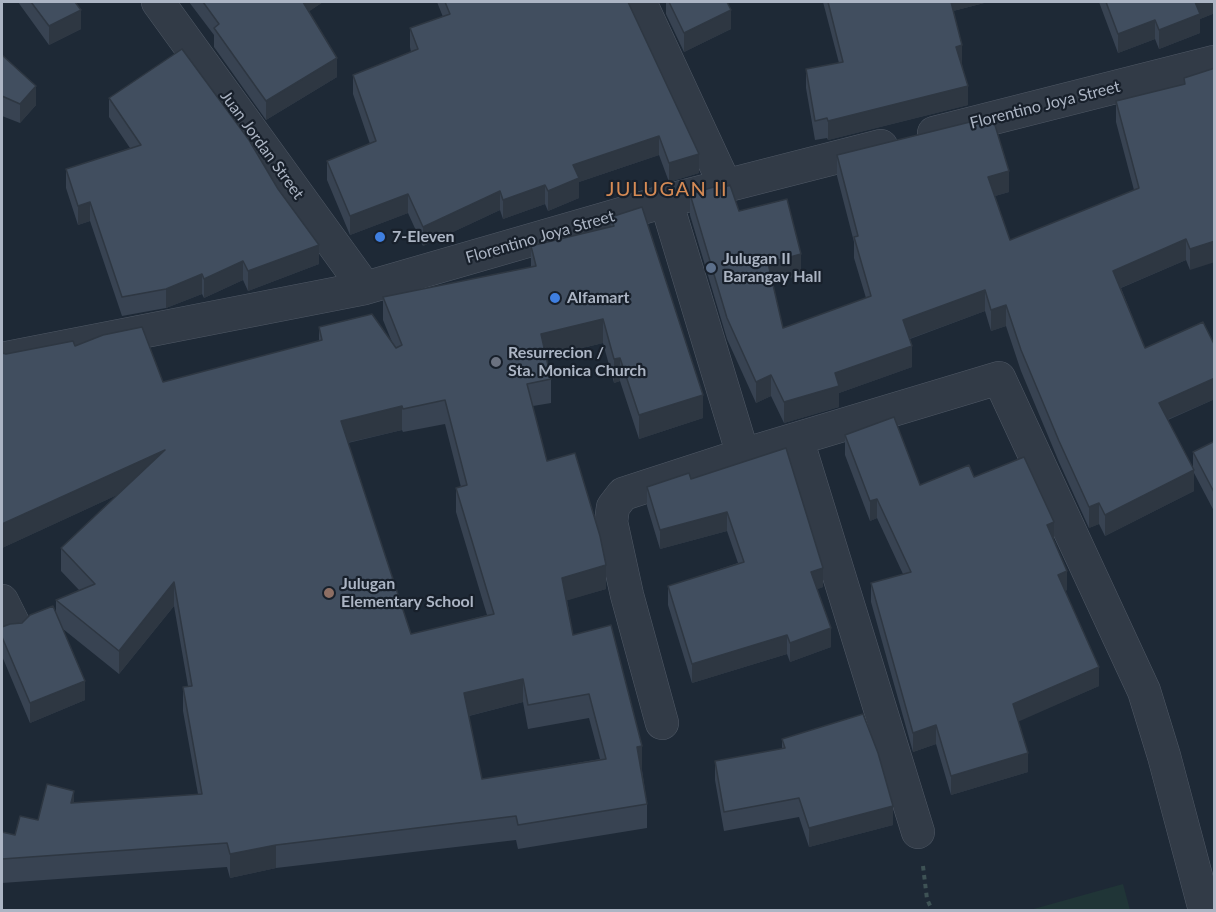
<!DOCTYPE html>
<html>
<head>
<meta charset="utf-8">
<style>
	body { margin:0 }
	#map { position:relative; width:1216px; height:912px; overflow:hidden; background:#1e2936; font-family:Lato,sans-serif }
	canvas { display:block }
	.frame { position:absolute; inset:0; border:3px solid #acb5c4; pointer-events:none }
</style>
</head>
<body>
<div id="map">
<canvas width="1216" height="912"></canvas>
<div class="frame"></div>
</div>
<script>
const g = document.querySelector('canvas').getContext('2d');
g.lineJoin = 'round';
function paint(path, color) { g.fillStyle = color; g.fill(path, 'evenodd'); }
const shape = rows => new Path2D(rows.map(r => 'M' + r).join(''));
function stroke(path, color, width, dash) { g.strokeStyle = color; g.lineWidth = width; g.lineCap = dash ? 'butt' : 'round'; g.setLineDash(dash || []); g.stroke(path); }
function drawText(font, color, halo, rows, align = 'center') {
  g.font = font + ' Lato,sans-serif'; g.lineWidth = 4.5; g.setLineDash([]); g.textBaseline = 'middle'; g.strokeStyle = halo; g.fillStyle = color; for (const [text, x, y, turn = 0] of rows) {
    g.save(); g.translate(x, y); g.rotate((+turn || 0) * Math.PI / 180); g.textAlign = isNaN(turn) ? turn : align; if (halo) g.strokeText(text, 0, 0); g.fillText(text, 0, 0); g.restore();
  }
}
paint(shape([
	[1123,884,1130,910,1030,910]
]), '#203537');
const minor = shape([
	[158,2,365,288],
	[640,2,725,185],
	[934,133,1214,62],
	[666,201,743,455],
	[2,359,365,288,666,201,881,146],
	[797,439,918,832],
	[2,601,14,625],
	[662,723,627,595,611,522,613,507,623,494,743,455,999,378,1144,691,1164,756,1205,910]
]);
stroke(minor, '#4f5865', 34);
stroke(shape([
	[923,866,927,899,932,910]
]), '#3e5255', 4, [4.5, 4.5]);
stroke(minor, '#323b47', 33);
paint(shape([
	[18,2,75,2,81,29,49,45],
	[189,2,323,2,309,11,337,77,266,120,214,47,214,35],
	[437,2,628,2,699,173,669,182,659,155,579,182,579,198,548,211,545,204,503,219,500,210,423,246,408,213,350,235,327,180,327,161,370,144,353,94,353,75,411,52,410,47,410,28,443,17],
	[666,2,727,2,731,29,684,52,666,14],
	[823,2,988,2,953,11,962,64,968,105,828,140,827,138,815,140,806,88,806,69,839,63],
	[1099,2,1215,2,1215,13,1200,19,1200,33,1159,49,1155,39,1118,53],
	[2,55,36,105,20,123,2,116],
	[1215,68,1190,270,1186,260,1121,288,1145,348,1215,346,1215,399,1168,420,1193,468,1193,452,1215,441,1215,513,1194,473,1194,491,1105,536,1099,524,1089,528,1059,462,1021,371,1006,326,991,331,985,311,910,339,912,367,839,393,839,407,784,423,771,396,756,403,727,339,690,215,690,194,719,189,739,211,801,275,772,282,783,328,866,298,854,258,854,242,837,176,837,155,980,126,1009,192,995,196,1010,240,1134,190,1116,122,1116,101,1184,84,1184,78],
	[109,98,319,264,248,291,243,280,204,298,202,294,166,308,122,316,90,221,78,225,66,188,66,169,130,148,109,117],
	[611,217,703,418,639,439,620,381,614,383,603,343,546,357,551,379,551,403,533,406,547,461,606,589,567,600,573,635,642,770,647,804,647,828,518,849,516,840,276,868,230,878,227,867,2,883,2,832,15,835,38,820,74,803,198,794,183,711,183,687,188,686,174,606,119,674,63,629,85,700,30,723,2,656,2,627,56,614,56,600,79,590,61,571,61,548,117,495,2,548,6,354,75,346,163,382,319,341,319,327,392,342,383,320,383,297,531,267,531,246,611,227],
	[445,424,461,487,456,488,456,512,487,615,411,634,348,443,402,430,403,432],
	[523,702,528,729,589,718,600,759,482,779,469,716],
	[845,435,920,485,974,477,1054,541,1067,590,1065,591,1099,686,1018,721,1028,772,951,795,936,744,913,752,871,602,871,583,903,574,877,518,870,521,845,455],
	[691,479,823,587,817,589,831,647,790,662,787,654,692,683,668,605,668,586,738,563,727,531,660,549,647,506,647,487],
	[782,739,893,825,809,847,799,817,724,831,715,780,715,761,782,749]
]), '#384352');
paint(shape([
	[301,2,323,2,301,17],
	[949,2,988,2,949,12],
	[1195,2,1215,2,1215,13,1200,19,1200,33,1159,49,1159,30],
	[81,10,81,29,49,45,49,26],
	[731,10,731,29,684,52,684,33],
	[1155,20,1155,39,1118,53,1118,34],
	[962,45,962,64,956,66,956,47],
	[337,58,337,77,266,120,266,101],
	[36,86,36,105,20,123,20,104],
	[968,86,968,105,828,140,828,121],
	[659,136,659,155,579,182,579,198,548,211,548,191,573,165],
	[699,154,699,173,669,182,669,163],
	[1009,171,1009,192,988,198,988,177],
	[545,185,545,204,503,219,503,200],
	[500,191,500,210,423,246,423,227],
	[408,194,408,213,350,235,350,216],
	[90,202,90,221,78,225,78,206],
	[1186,239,1186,260,1113,291,1113,271],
	[1215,241,1215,262,1190,270,1190,249],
	[319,245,319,264,248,291,248,271],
	[801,254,801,275,768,284,768,263],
	[243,261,243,280,204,298,204,279],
	[202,274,202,294,166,308,166,289],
	[985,290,985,311,903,341,903,320],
	[1006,305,1006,326,991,331,991,310],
	[603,319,603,343,541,358,541,334],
	[912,346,912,367,839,393,839,407,784,423,784,402,835,373],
	[620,358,620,381,614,383,614,359],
	[771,375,771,396,756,403,756,382],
	[1215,378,1215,399,1159,423,1159,403],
	[703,395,703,418,639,439,639,415],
	[402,406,402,430,341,444,341,421],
	[165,450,165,473,2,548,2,524],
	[1194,470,1194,491,1105,536,1105,515],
	[877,499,877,518,870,521,870,501],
	[1099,503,1099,524,1089,528,1089,507],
	[727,512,727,531,660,549,660,530],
	[1054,522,1054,542,1047,525],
	[606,565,606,589,562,602,562,578],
	[823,568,823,587,811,592,811,572],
	[1067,571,1067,590,1058,594,1058,575],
	[174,582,174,606,119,674,119,651],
	[831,628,831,647,790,662,790,643],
	[787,635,787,654,692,683,692,664],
	[1099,667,1099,686,1013,724,1013,704],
	[523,679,523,702,464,717,464,693],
	[85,681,85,700,30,723,30,703],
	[936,725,936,744,913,752,913,733],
	[642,746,642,770,637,771,637,747],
	[1028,753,1028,772,951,795,951,776],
	[74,791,74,814,71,803],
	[893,806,893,825,809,847,809,828],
	[276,845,276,868,230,878,230,854]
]), '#2e3742');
const building = shape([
	[31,2,75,2,81,10,49,26,31,2],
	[203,2,303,2,337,58,266,101,214,28,219,24,203,2],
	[445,2,628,2,699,154,669,163,659,136,573,165,579,178,548,191,545,185,503,200,500,191,423,227,408,194,350,216,327,161,376,141,353,75,418,49,410,28,450,14,445,2],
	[669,2,727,2,731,10,684,33,669,2],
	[828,2,951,2,962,45,956,47,968,86,828,121,827,118,815,121,806,69,843,62,828,2],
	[1106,2,1196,2,1195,2,1200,14,1159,30,1155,20,1118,34,1106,2],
	[182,49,249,140,278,189,319,245,248,271,243,261,204,279,202,274,166,289,122,297,90,202,78,206,66,169,141,145,109,98,182,49],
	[2,55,36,86,20,104,2,96,2,55],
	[1215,68,1215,241,1190,249,1186,239,1113,271,1145,348,1203,322,1215,346,1215,378,1159,403,1194,470,1105,515,1099,503,1089,507,1059,441,1021,350,1006,305,991,310,985,290,903,320,912,346,835,373,839,386,784,402,771,375,756,382,727,318,690,194,717,186,719,189,730,185,739,211,787,199,801,254,768,263,783,328,871,296,854,237,858,236,837,155,978,120,980,126,994,122,1009,171,988,177,1010,240,1139,188,1116,101,1185,84,1184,78,1215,68],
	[642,207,703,395,639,415,620,358,614,359,603,319,541,334,551,379,527,384,547,461,575,453,600,536,606,565,562,578,573,635,611,625,642,746,637,747,647,804,518,825,516,816,276,845,230,854,227,843,2,859,2,832,15,835,20,816,38,820,47,784,74,791,71,803,202,794,183,687,192,686,174,582,119,651,56,600,95,584,61,548,165,450,2,524,2,353,6,354,73,341,75,346,103,335,142,327,163,382,322,340,319,327,372,314,396,348,402,345,383,297,536,266,531,246,614,226,611,217,642,207],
	[445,400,467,485,456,488,494,614,411,634,341,421,402,406,403,409,445,400],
	[523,679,528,705,589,694,606,759,482,779,464,693,523,679],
	[894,417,920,485,969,465,974,477,1024,457,1054,522,1047,525,1067,571,1058,575,1099,667,1013,704,1028,753,951,776,936,725,913,733,871,583,911,572,877,499,870,501,845,435,894,417],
	[1215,441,1215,494,1193,452,1215,441],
	[786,448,823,568,811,572,831,628,790,643,787,635,692,664,668,586,744,562,727,512,660,530,647,487,689,473,691,479,786,448],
	[53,606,85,681,30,703,2,637,2,627,10,624,22,623,30,615,53,606],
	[863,714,878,753,893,806,809,828,799,798,724,812,715,761,785,748,782,739,863,714]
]);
paint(building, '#414e5f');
stroke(building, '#2e3742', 1.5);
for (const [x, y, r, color] of [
	[380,237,6,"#3f7fe0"],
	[711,268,6,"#5c6f8a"],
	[555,298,6,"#3f7fe0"],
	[496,362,6,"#6b7280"],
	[329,593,6,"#8d6e63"]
]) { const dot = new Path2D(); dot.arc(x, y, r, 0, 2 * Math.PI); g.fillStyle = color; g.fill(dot); stroke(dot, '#18202b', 2); }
drawText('16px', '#acb5c4', '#18202b', [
	["Florentino Joya Street",1045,105,-14],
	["Juan Jordan Street",262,145,54],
	["Florentino Joya Street",540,237,-16]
]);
drawText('bold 16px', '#acb5c4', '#18202b', [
	["7-Eleven",392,237],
	["Julugan II",723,259],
	["Barangay Hall",723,277],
	["Alfamart",567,298],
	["Resurrecion /",508,353],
	["Sta. Monica Church",508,371],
	["Julugan",341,584],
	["Elementary School",341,602]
], 'left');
g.letterSpacing = '1.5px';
drawText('20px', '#d68b55', '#18202b', [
	["JULUGAN II",667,190]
]);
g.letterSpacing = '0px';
</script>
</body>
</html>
